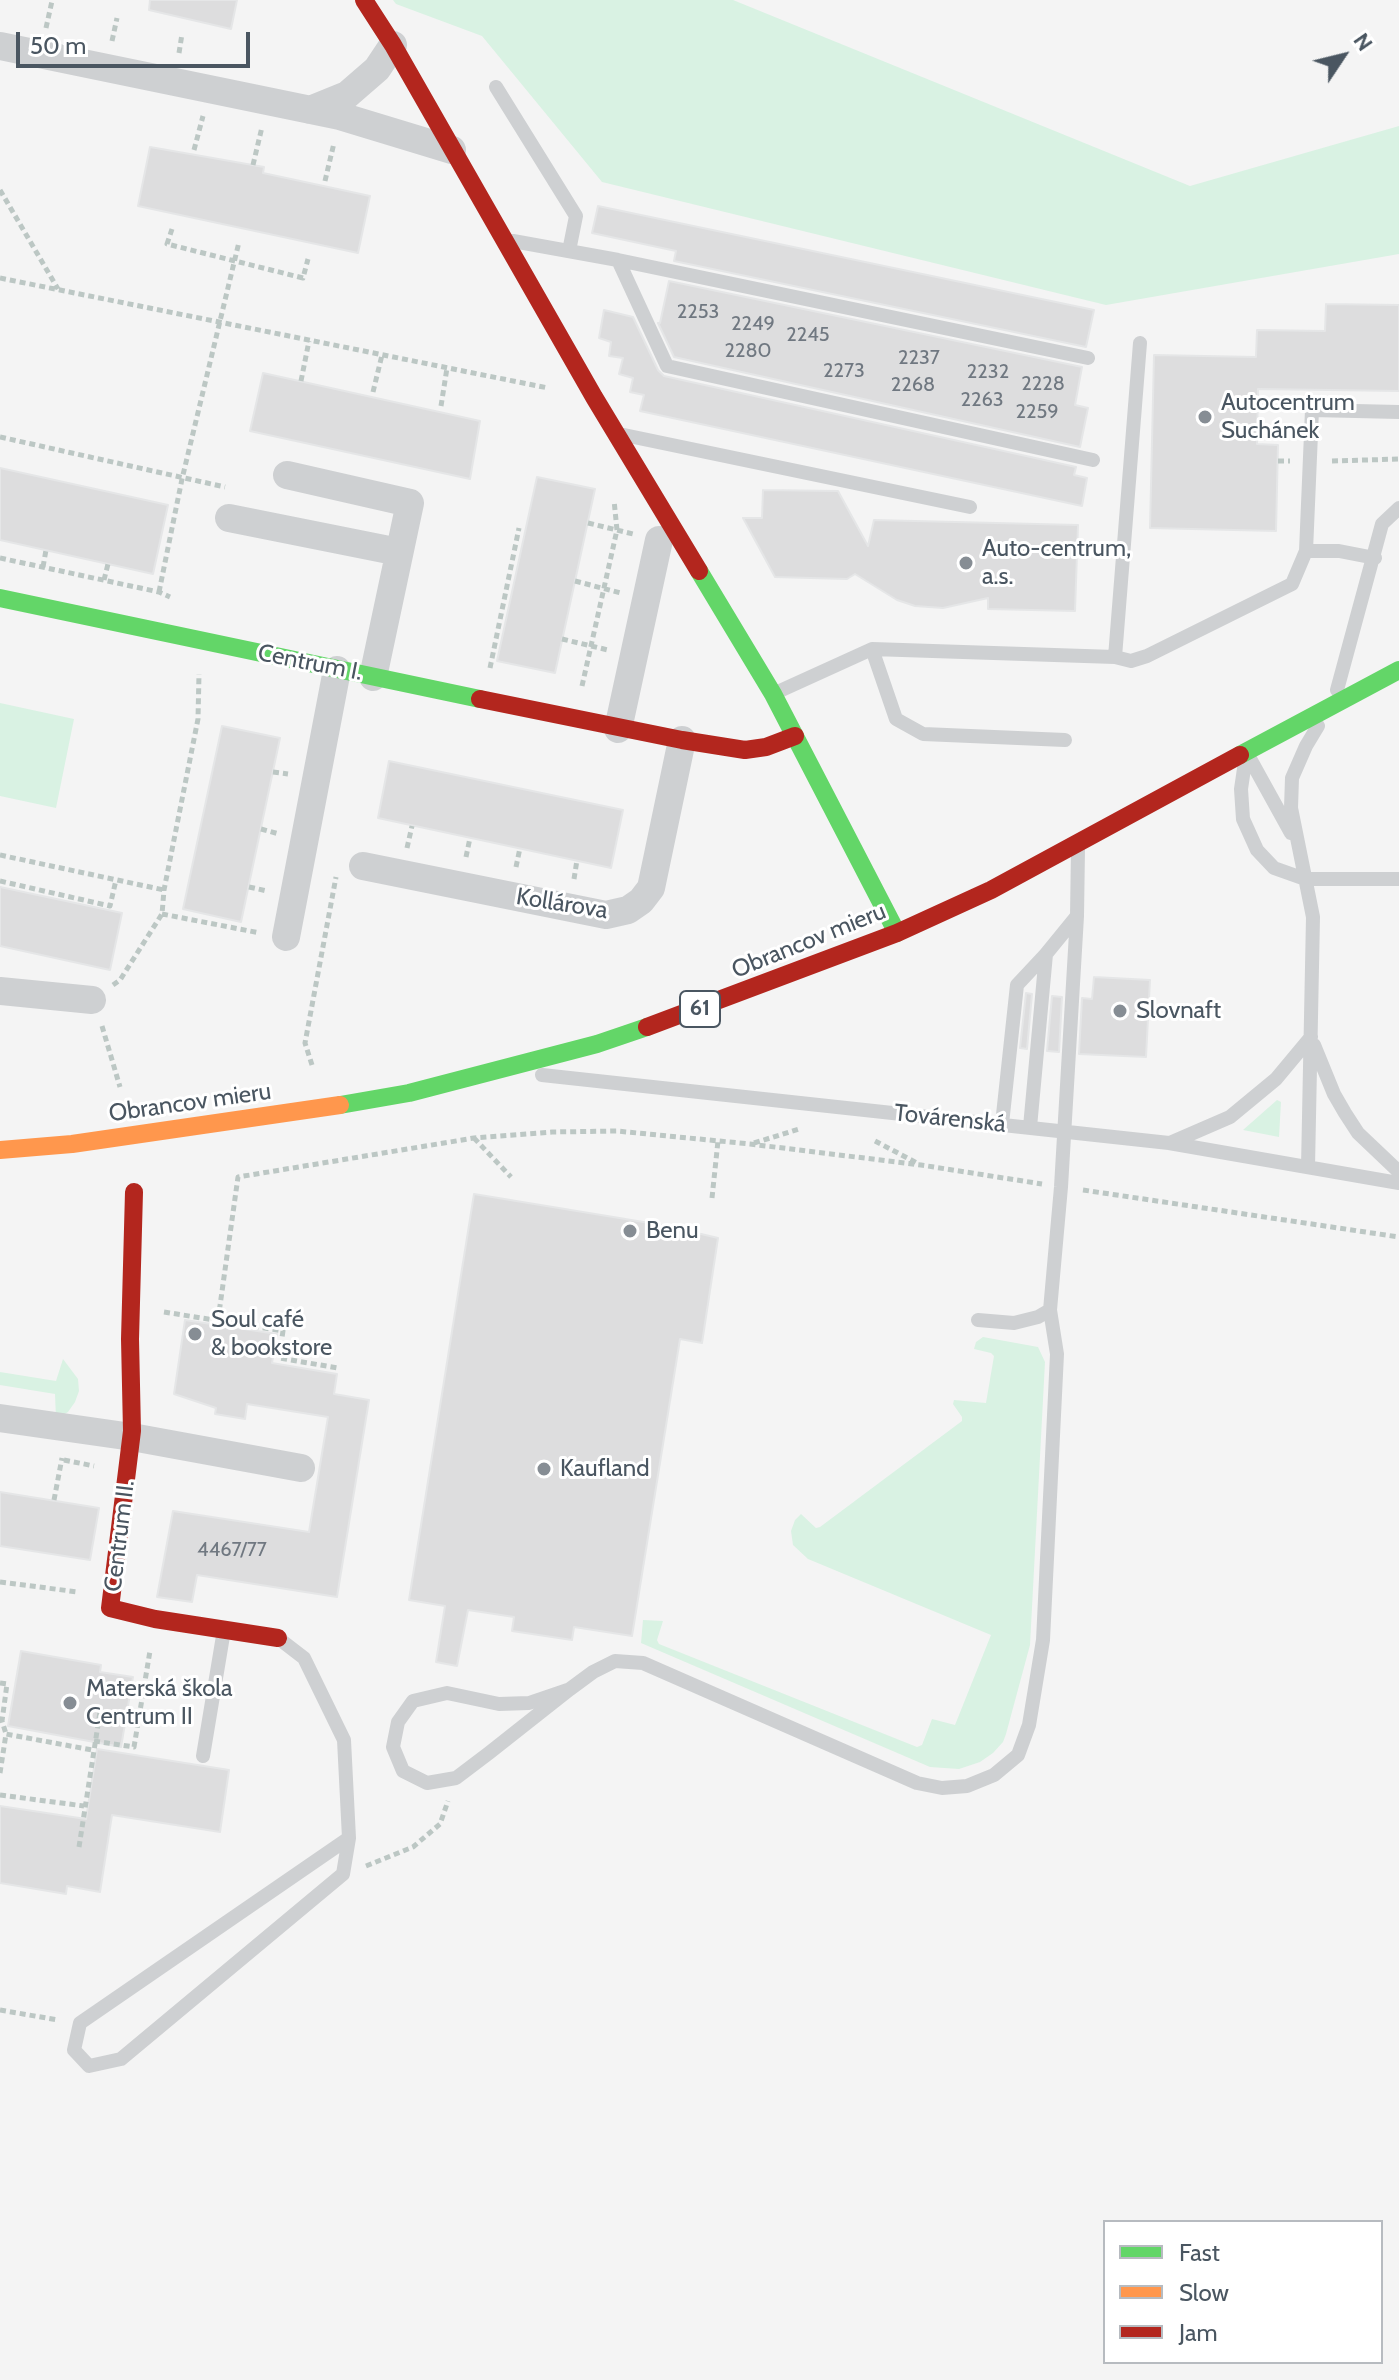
<!DOCTYPE html>
<html>
<head>
<meta charset="utf-8">
<style>
	body { margin:0 }
	#map { position:relative; width:1399px; height:2380px; overflow:hidden; background:#f4f4f4; font-family:Cabin,sans-serif }
	canvas { display:block }
	.legend { position:absolute; left:1103px; top:2220px; width:280px; height:144px; box-sizing:border-box; background:#fff; border:2px solid #b7bbc0; margin:0; padding:10px 14px; list-style:none; font-size:24px; color:#4a5661 }
	.legend li { display:flex; align-items:center; gap:16px; height:40px }
	.legend b { width:40px; border:2px solid #b7bbc0 }
	.north { position:absolute; left:1303px; top:16px; width:80px; height:80px; -webkit-text-stroke:6px #fff; paint-order:stroke; rotate:55deg; font-size:22px; font-weight:700; line-height:32px; text-align:center; color:#4a5661 }
	.north::after { content:''; display:block; margin:auto; width:28px; height:36px; background:#4a5661; clip-path:polygon(50% 0,100% 100%,50% 72%,0 100%) }
	.scale { position:absolute; left:16px; top:32px; width:234px; height:36px; box-sizing:border-box; border:4px solid #4a5661; border-top:0; padding-left:10px; font-size:24px; line-height:28px; white-space:nowrap; color:#4a5661; -webkit-text-stroke:6px #fff; paint-order:stroke }
</style>
</head>
<body>
<div id="map">
<canvas width="1399" height="2380"></canvas>
<ul class="legend">
<li><b style="height:10px;background:#63d668"></b>Fast</li>
<li><b style="height:10px;background:#ff974d"></b>Slow</li>
<li><b style="height:10px;background:#b3261e"></b>Jam</li>
</ul>
<div class="north">N</div>
<div class="scale">50 m</div>
</div>
<script>
const g = document.querySelector('canvas').getContext('2d');
g.lineJoin = 'round';
function paint(path, color) { g.fillStyle = color; g.fill(path, 'evenodd'); }
const shape = rows => new Path2D(rows.map(r => 'M' + r).join(''));
function stroke(path, color, width, dash) { g.strokeStyle = color; g.lineWidth = width; g.lineCap = dash ? 'butt' : 'round'; g.setLineDash(dash || []); g.stroke(path); }
function drawText(font, color, halo, rows, align = 'center') {
  g.font = font + ' Cabin,sans-serif'; g.lineWidth = 6; g.setLineDash([]); g.textBaseline = 'middle'; g.strokeStyle = halo; g.fillStyle = color; for (const [text, x, y, turn = 0] of rows) {
    g.save(); g.translate(x, y); g.rotate((+turn || 0) * Math.PI / 180); g.textAlign = isNaN(turn) ? turn : align; if (halo) g.strokeText(text, 0, 0); g.fillText(text, 0, 0); g.restore();
  }
}
paint(shape([
	[393,0,733,0,1190,186,1399,126,1399,254,1106,305,602,182,482,36,396,4],
	[0,703,74,719,56,808,0,796],
	[1277,1100,1281,1102,1279,1137,1243,1130],
	[983,1337,1038,1347,1045,1362,1030,1645,1006,1734,1003,1742,993,1753,980,1762,959,1769,930,1767,641,1643,643,1620,663,1621,657,1640,659,1644,917,1747,922,1745,932,1719,955,1725,991,1635,808,1559,793,1545,791,1531,795,1520,801,1514,816,1528,820,1527,962,1421,962,1417,953,1404,954,1400,986,1403,994,1356,991,1353,974,1349,976,1342],
	[63,1359,78,1379,79,1391,75,1402,68,1412,56,1419,55,1394,0,1385,0,1372,56,1381]
]), '#d9f2e3');
const building = shape([
	[150,0,237,0,231,29,149,10,150,0],
	[150,147,264,167,263,173,370,196,358,253,138,206,150,147],
	[598,206,1094,310,1086,347,674,261,676,251,592,233,598,206],
	[669,281,1082,367,1075,405,1088,408,1080,447,674,357,658,323,660,323,669,281],
	[1326,304,1399,305,1399,391,1258,389,1257,444,1278,445,1276,531,1150,528,1154,355,1256,357,1257,330,1325,331,1326,304],
	[604,310,633,317,658,370,664,376,1076,467,1074,475,1087,478,1082,506,640,411,644,395,630,392,633,378,619,374,623,358,609,356,611,342,599,338,604,310],
	[263,373,480,421,470,479,250,431,263,373],
	[0,468,168,505,153,574,0,540,0,468],
	[537,477,595,489,555,673,497,661,537,477],
	[763,490,838,491,868,546,874,520,1078,525,1075,611,988,609,988,598,943,608,915,606,897,600,855,574,847,579,775,577,743,518,762,518,763,490],
	[222,726,280,738,241,922,183,909,222,726],
	[389,761,623,810,611,868,378,818,389,761],
	[0,887,122,913,110,970,0,946,0,887],
	[1094,977,1150,980,1146,1057,1079,1054,1082,998,1092,999,1094,977],
	[1026,993,1032,994,1027,1049,1020,1048,1026,993],
	[1052,996,1062,997,1059,1052,1047,1051,1052,996],
	[474,1194,698,1231,697,1233,718,1238,702,1343,680,1339,632,1636,574,1627,572,1640,512,1631,514,1617,468,1610,457,1666,436,1662,445,1606,409,1600,474,1194],
	[185,1320,277,1334,272,1363,337,1374,334,1394,369,1400,337,1597,197,1575,192,1602,157,1597,173,1511,309,1532,328,1417,247,1404,245,1419,215,1414,216,1408,174,1394,185,1320],
	[0,1492,99,1508,90,1560,0,1546,0,1492],
	[21,1651,101,1665,100,1672,133,1677,121,1747,8,1726,21,1651],
	[97,1749,229,1770,220,1832,112,1815,100,1892,67,1886,66,1894,0,1883,0,1806,86,1819,97,1749]
]);
paint(building, '#ddddde');
stroke(building, '#e5e6e7', 2);
stroke(shape([
	[46,28,52,1],
	[112,41,117,18],
	[179,53,182,34],
	[194,150,203,116],
	[253,165,262,127],
	[325,181,334,143],
	[0,190,58,289],
	[172,229,167,244,303,278,308,259],
	[0,278,548,388],
	[301,381,309,341],
	[373,392,382,355],
	[441,406,447,368],
	[0,437,225,487],
	[1278,461,1290,461],
	[1332,461,1399,459],
	[588,523,633,534],
	[0,558,159,592,170,597],
	[43,567,46,550],
	[104,580,108,564],
	[575,581,621,593],
	[159,592,182,479,239,242],
	[562,639,608,650],
	[490,668,519,528],
	[582,686,617,530,614,500],
	[273,772,288,774],
	[261,829,279,834],
	[407,848,412,826],
	[0,855,164,890],
	[466,857,470,838],
	[516,867,520,848],
	[574,879,577,860],
	[0,881,110,906,116,880],
	[249,887,267,891],
	[162,914,260,933],
	[113,985,120,980,162,914,164,890,198,719,199,674],
	[102,1026,120,1087],
	[312,1065,305,1043,336,877],
	[474,1138,511,1177],
	[875,1141,917,1163],
	[754,1143,799,1129],
	[1083,1190,1399,1237],
	[712,1198,718,1141],
	[164,1312,283,1331,279,1358,338,1368],
	[218,1320,238,1177,474,1138,552,1132,617,1131,750,1144,921,1165,1042,1184],
	[64,1460,94,1466],
	[54,1500,62,1458],
	[0,1582,78,1592],
	[0,1683,7,1684,2,1721,6,1734],
	[94,1741,134,1747,150,1651],
	[0,1773,6,1734,92,1750],
	[0,1795,84,1806],
	[79,1847,100,1712],
	[366,1866,413,1847,440,1824,448,1801],
	[0,2010,58,2020]
]), '#bcc7c4', 5, [6, 4]);
stroke(shape([
	[496,87,576,216,569,251],
	[513,241,618,260,1088,358],
	[618,260,667,366,1093,460],
	[1140,343,1115,657,1131,661,1147,656,1292,584,1306,551,1339,551,1375,558],
	[624,435,970,507],
	[1306,551,1312,410,1399,412],
	[872,649,896,719,923,734,1065,740],
	[1337,690,1382,524,1399,508],
	[773,694,872,649,1115,657],
	[1249,757,1291,833],
	[1245,762,1241,789,1243,819,1257,850,1274,868,1305,879,1399,879],
	[1314,1045,1334,1094,1345,1113,1358,1133,1399,1172],
	[542,1075,1169,1143,1399,1183],
	[1002,1124,1017,985,1046,954],
	[1030,1127,1046,954,1077,916],
	[1170,1143,1230,1117,1276,1079,1311,1037],
	[1308,1167,1313,917,1291,808,1292,778,1306,746,1318,726],
	[978,1320,1014,1323,1038,1317,1050,1310],
	[278,1638,304,1658,344,1740,349,1838,80,2023,74,2050,89,2066,121,2059,343,1874,349,1838],
	[570,1689,529,1703,499,1704,447,1693,413,1701,398,1722,393,1747,403,1771,427,1783,456,1778,489,1753,570,1689,593,1672,615,1661,643,1663,917,1783,942,1788,967,1786,994,1775,1018,1755,1029,1725,1043,1640,1057,1354,1050,1310,1061,1187,1077,916,1078,849],
	[203,1756,224,1630]
]), '#ced0d2', 14);
stroke(shape([
	[0,46,340,116,452,150],
	[310,110,347,95,377,69,393,45],
	[287,475,410,503,373,677],
	[229,518,399,552],
	[618,729,659,540],
	[363,866,606,915,628,910,641,901,651,888,682,740],
	[286,937,337,670],
	[0,991,92,1000],
	[0,1418,132,1437,301,1468]
]), '#ced0d2', 28);
stroke(shape([
	[699,571,773,694,897,933],
	[0,598,480,699],
	[1240,755,1399,670],
	[340,1105,409,1093,597,1044,647,1027]
]), '#63d668', 18);
stroke(shape([
	[0,1150,72,1144,340,1105]
]), '#ff974d', 18);
stroke(shape([
	[364,0,393,45,594,397,699,571],
	[480,699,682,740,745,750,766,747,795,736],
	[647,1027,897,933,991,890,1240,755],
	[134,1192,130,1339,132,1431,110,1608,155,1619,278,1638]
]), '#b3261e', 18);
for (const [x, y, r, color] of [
	[1205,417,8,"#868d94"],
	[966,563,8,"#868d94"],
	[1120,1011,8,"#868d94"],
	[630,1231,8,"#868d94"],
	[195,1334,8,"#868d94"],
	[544,1469,8,"#868d94"],
	[70,1703,8,"#868d94"]
]) { const dot = new Path2D(); dot.arc(x, y, r, 0, 2 * Math.PI); g.fillStyle = color; g.fill(dot); stroke(dot, '#fff', 3); }
drawText('20px', '#707881', null, [
	["2253",698,312],
	["2249",753,324],
	["2245",808,335],
	["2280",748,351],
	["2237",919,358],
	["2273",844,371],
	["2232",988,372],
	["2228",1043,384],
	["2268",913,385],
	["2263",982,400],
	["2259",1037,412],
	["4467/77",232,1550]
]);
for (const [x, y, w] of [
	[700,1009,40]
]) { const box = new Path2D(); box.roundRect(x - w / 2, y - 18, w, 36, 6); g.fillStyle = '#fff'; g.fill(box); stroke(box, '#4a5661', 2); }
drawText('bold 22px', '#4a5661', null, [
	["61",700,1009]
]);
drawText('24px', '#4a5661', '#fff', [
	["Autocentrum",1221,403],
	["Suchánek",1221,431],
	["Auto-centrum,",982,549],
	["a.s.",982,577],
	["Slovnaft",1136,1011],
	["Benu",646,1231],
	["Soul café",211,1320],
	["& bookstore",211,1348],
	["Kaufland",560,1469],
	["Materská škola",86,1689],
	["Centrum II",86,1717]
], 'left');
drawText('24px', '#4a5661', '#fff', [
	["Centrum I.",310,663,11],
	["Kollárova",562,904,9],
	["Obrancov mieru",809,941,-22],
	["Obrancov mieru",190,1103,-8],
	["Továrenská",950,1119,6],
	["Centrum II.",120,1536,-83]
]);
</script>
</body>
</html>
